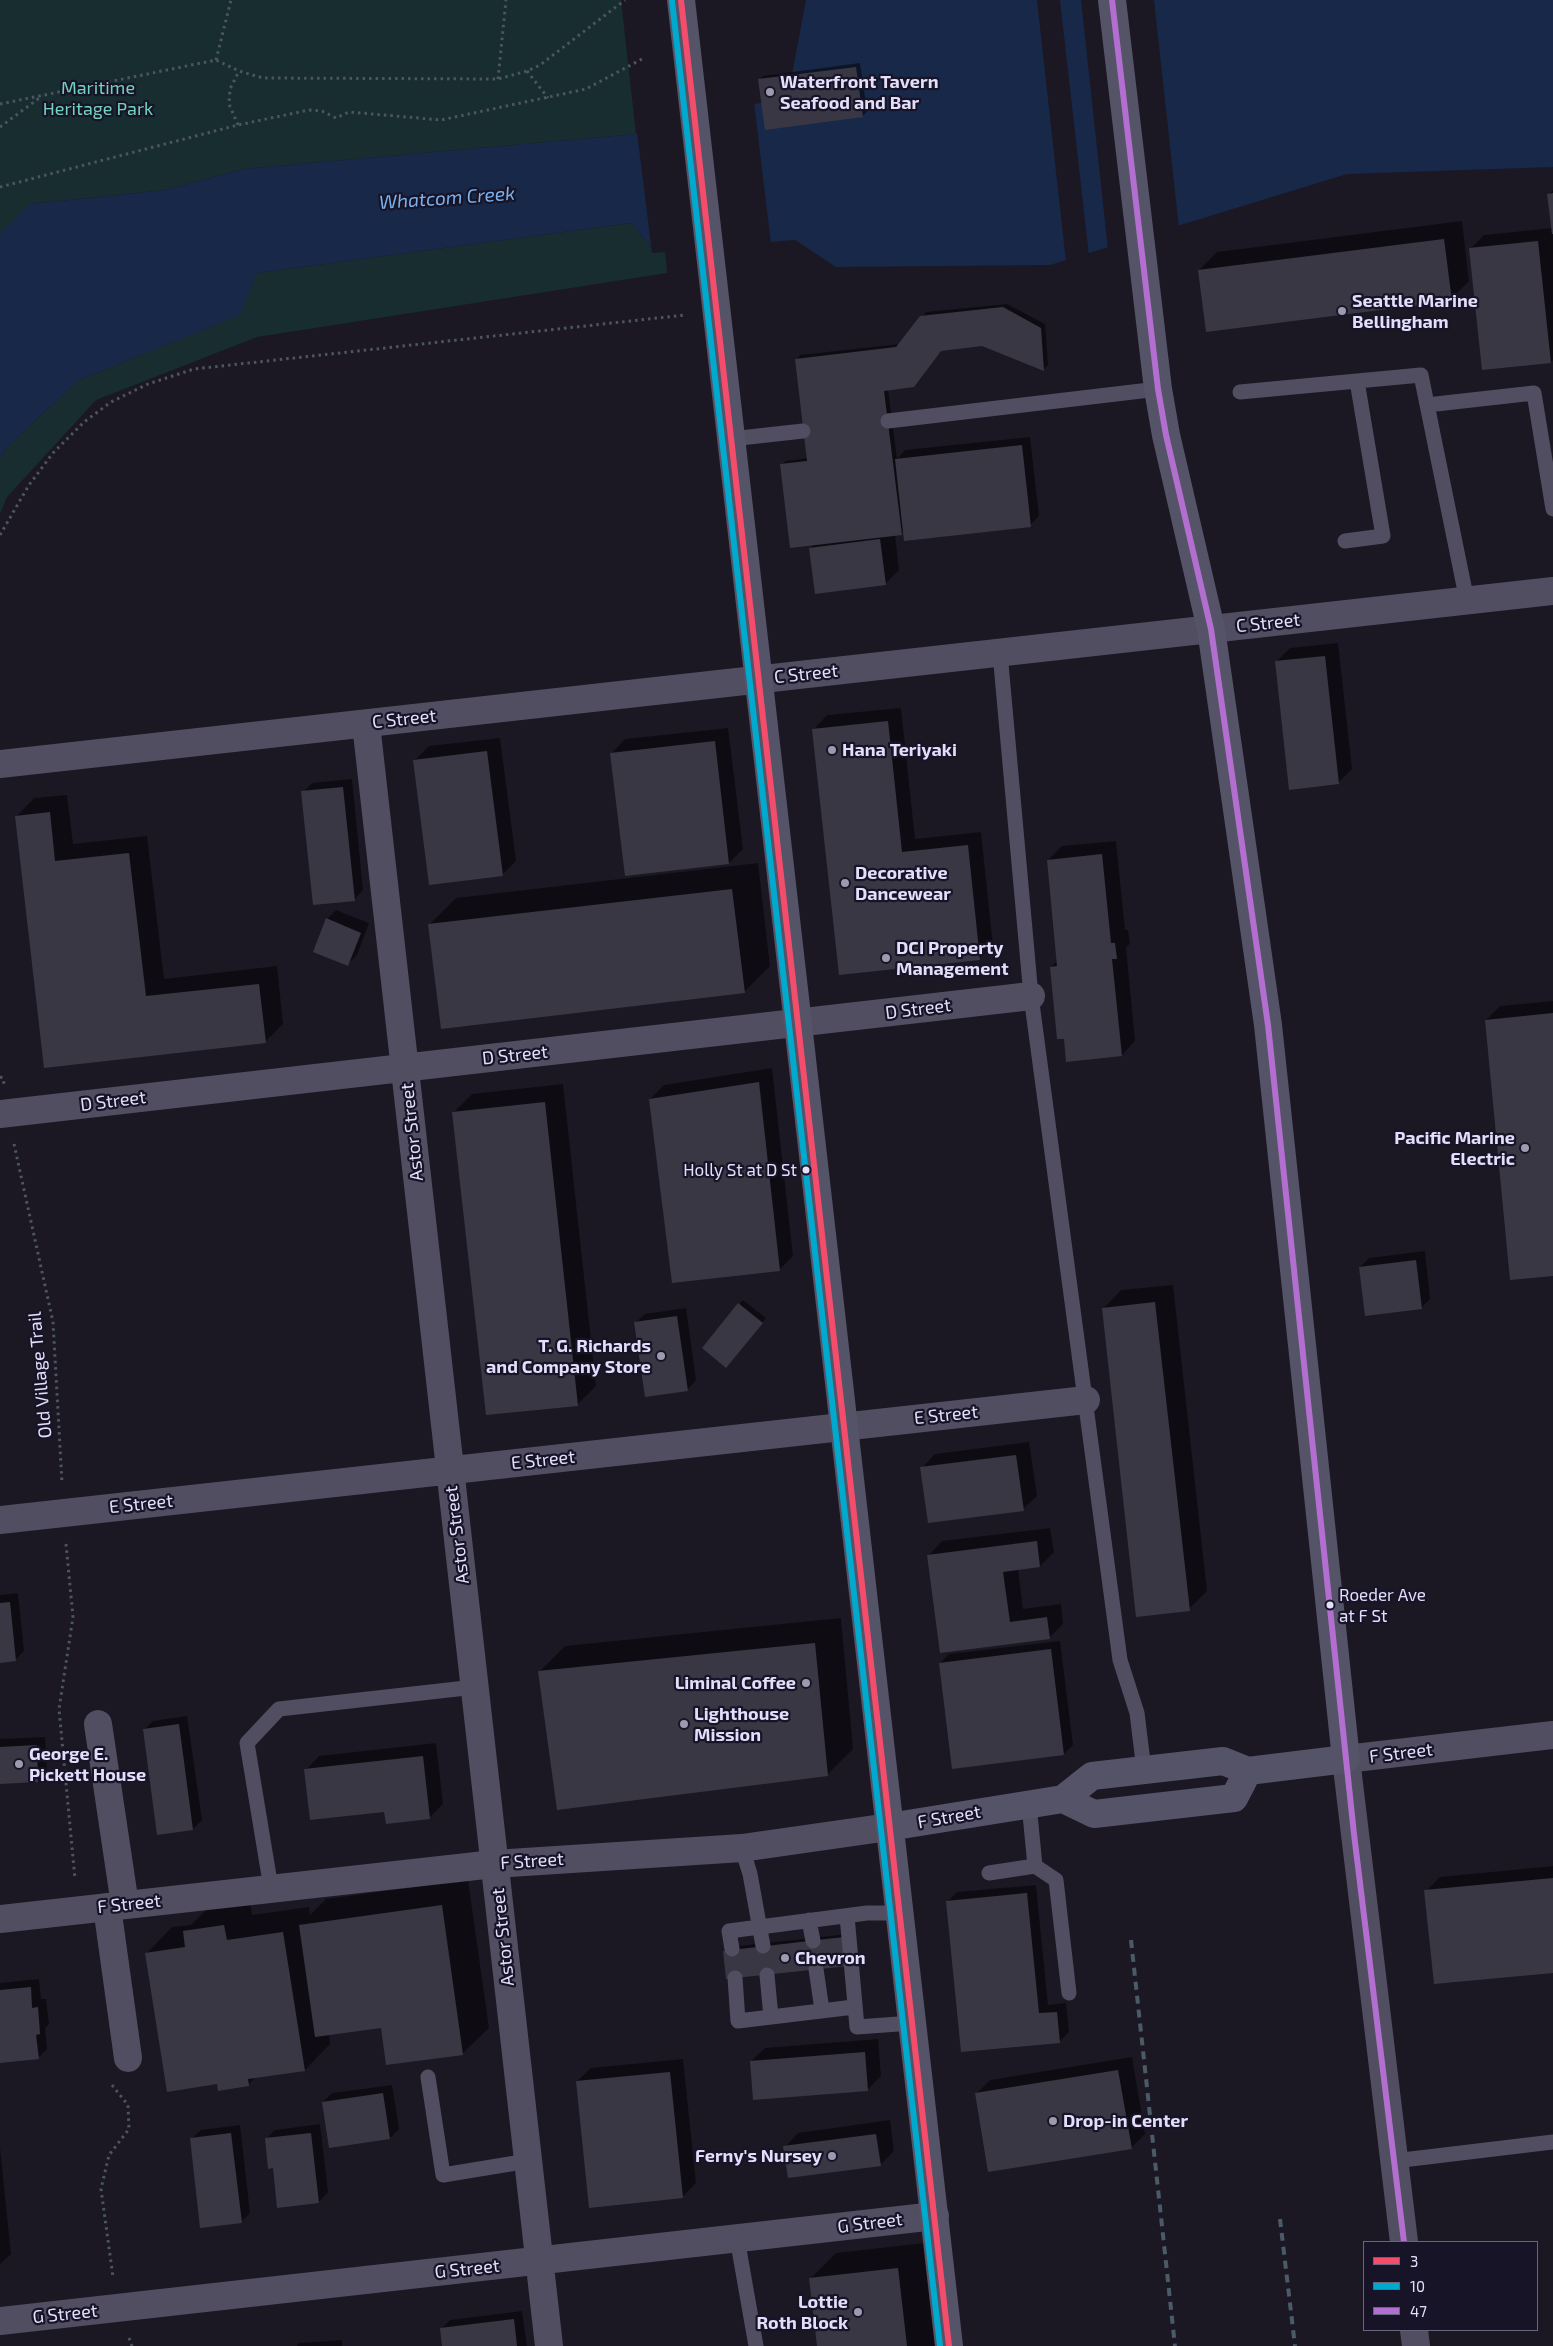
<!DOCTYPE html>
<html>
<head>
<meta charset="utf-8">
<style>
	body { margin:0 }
	#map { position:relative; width:1553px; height:2346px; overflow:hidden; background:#1b1823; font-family:"Exo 2",sans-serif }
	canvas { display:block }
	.legend { position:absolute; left:1363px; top:2241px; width:175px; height:90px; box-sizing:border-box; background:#181427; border:1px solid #69657c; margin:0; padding:6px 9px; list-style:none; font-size:15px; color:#e3defb }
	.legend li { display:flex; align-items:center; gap:10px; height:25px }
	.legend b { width:25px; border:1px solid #69657c }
</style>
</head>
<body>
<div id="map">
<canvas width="1553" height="2346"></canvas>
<ul class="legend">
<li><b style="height:6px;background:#f44d6c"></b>3</li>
<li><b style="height:6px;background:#00a9ce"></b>10</li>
<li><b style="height:6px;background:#b36fd0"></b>47</li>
</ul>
</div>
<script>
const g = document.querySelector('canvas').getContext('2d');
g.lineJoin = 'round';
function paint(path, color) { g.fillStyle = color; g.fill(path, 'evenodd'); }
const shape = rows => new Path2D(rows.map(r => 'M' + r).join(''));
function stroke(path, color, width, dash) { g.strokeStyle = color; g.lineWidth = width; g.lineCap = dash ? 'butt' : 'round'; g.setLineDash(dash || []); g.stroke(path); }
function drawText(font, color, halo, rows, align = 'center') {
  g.font = font + ' "Exo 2",sans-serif'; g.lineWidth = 4.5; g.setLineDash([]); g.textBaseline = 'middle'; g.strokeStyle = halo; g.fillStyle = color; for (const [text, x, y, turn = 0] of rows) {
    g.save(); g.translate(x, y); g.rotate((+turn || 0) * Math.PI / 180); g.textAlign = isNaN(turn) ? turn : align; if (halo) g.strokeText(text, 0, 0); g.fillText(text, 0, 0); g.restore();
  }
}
paint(shape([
	[0,0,621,0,636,134,244,169,166,190,30,204,0,234],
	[631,223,654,251,665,250,667,273,257,337,96,400,7,497,0,514,0,458,7,447,79,380,239,315,257,273]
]), '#182d2f');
paint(shape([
	[806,0,1553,0,1553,167,1347,174,1050,265,836,267,795,240,654,251,631,223,257,273,240,315,79,380,7,447,0,458,0,234,30,204,166,190,244,169,636,134,788,96]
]), '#182848');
paint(shape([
	[1037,0,1060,0,1089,256,1066,262],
	[1081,0,1154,0,1179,228,1108,250],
	[754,102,771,244,652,253,637,132]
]), '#1b1823');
paint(shape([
	[860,63,867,111,863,116,759,80,763,76],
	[1553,190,1553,360,1551,362,1470,249,1484,235,1552,228,1548,195],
	[1462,221,1469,281,1451,299,1199,270,1217,252],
	[1007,304,1045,324,1048,365,1044,369,982,344,941,350,914,386,888,389,897,459,905,450,1030,437,1039,516,1030,525,904,530,901,534,895,534,899,570,885,584,810,548,815,544,781,465,786,461,808,458,796,360,800,355,900,344,926,312],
	[1338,643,1352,769,1338,783,1276,662,1290,648],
	[901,708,915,839,981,832,993,946,979,959,840,973,814,729,827,715],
	[728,728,743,849,729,863,626,875,612,753,625,739],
	[500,738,516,861,502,875,415,760,429,746],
	[352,779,363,890,354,900,303,792,312,783],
	[67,795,73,844,147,836,164,979,277,966,283,1024,265,1042,45,1067,16,817,34,798],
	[1116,841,1125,930,1128,930,1130,944,1126,947,1135,1041,1122,1055,1065,1038,1051,967,1058,960,1048,860,1062,846],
	[758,863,770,966,744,992,430,924,456,898],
	[336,910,369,923,357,955,348,964,327,919],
	[1553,1001,1553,1275,1486,1020,1500,1006],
	[772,1068,793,1256,779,1270,650,1099,664,1085],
	[563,1084,596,1386,578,1404,487,1414,454,1112,472,1094],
	[1425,1251,1430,1299,1421,1308,1360,1267,1369,1258],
	[1173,1285,1207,1591,1189,1609,1103,1309,1121,1290],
	[743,1300,766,1318,730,1362,739,1304],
	[686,1308,696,1380,687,1390,635,1323,645,1314],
	[1029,1442,1037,1496,1023,1509,922,1468,935,1454],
	[1050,1528,1054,1552,1040,1566,1018,1569,1023,1609,1061,1604,1063,1624,1049,1638,941,1652,929,1555,942,1541],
	[18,1593,24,1651,15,1660,0,1662,0,1595],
	[841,1618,853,1749,827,1775,539,1672,565,1646],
	[1060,1641,1073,1745,1064,1754,940,1663,949,1654],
	[187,1716,202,1820,193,1829,144,1730,153,1721],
	[45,1737,47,1772,38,1781,0,1783,0,1739],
	[436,1743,443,1804,429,1818,385,1810,306,1770,319,1756],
	[1553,1866,1553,1972,1426,1891,1440,1877],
	[468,1880,489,2028,463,2053,387,2064,382,2027,329,2034,330,2044,305,2070,256,2077,248,2085,218,2083,147,1953,172,1927,191,1925,210,1906,250,1900,252,1915,309,1907,310,1915,326,1899],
	[1036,1885,1048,2005,1066,2003,1069,2032,1060,2041,948,1901,957,1892],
	[848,1934,847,1965,725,1951,729,1947],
	[39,1979,41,1999,46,1999,49,2024,45,2028,47,2049,38,2058,0,2062,0,1983],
	[878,2039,881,2076,867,2090,751,2061,765,2048],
	[1132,2057,1145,2134,1131,2148,977,2093,990,2080],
	[683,2059,696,2183,682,2197,577,2081,591,2068],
	[392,2085,399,2129,390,2138,323,2102,332,2093],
	[890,2120,894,2151,880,2165,785,2147,798,2133],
	[320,2124,328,2192,319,2202,274,2167,266,2139,275,2130],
	[240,2125,250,2213,241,2222,191,2139,201,2130],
	[0,2147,11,2254,0,2264],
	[924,2243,935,2346,818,2346,811,2278,836,2253],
	[522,2311,527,2346,443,2346,441,2329,450,2320],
	[342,2340,342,2346,297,2346,299,2343]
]), '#0007');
paint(shape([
	[856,67,863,117,765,130,758,79],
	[1553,193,1553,234,1552,234,1547,194],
	[1444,239,1452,301,1206,332,1198,270],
	[1538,241,1551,363,1482,370,1469,248],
	[1003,307,1041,328,1044,371,982,346,941,351,914,387,884,391,902,535,790,548,780,464,807,461,795,359,896,347,920,316],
	[1022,445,1031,527,904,541,895,459],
	[880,539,886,585,815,594,809,548],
	[1325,656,1339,784,1289,790,1275,661],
	[888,721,902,852,968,845,980,960,839,975,812,729],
	[715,741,729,864,625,876,610,753],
	[487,751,503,876,429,885,413,760],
	[343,787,355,901,313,905,301,791],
	[50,812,55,861,129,853,146,996,259,984,266,1043,44,1068,15,816],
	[1102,854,1111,943,1115,943,1117,959,1112,959,1122,1056,1066,1062,1064,1039,1057,1039,1050,967,1057,966,1047,860],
	[732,889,745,993,441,1029,428,924],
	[326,918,361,933,348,966,313,952],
	[1553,1013,1553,1276,1510,1280,1485,1020],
	[759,1082,780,1271,672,1283,649,1099],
	[545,1102,578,1406,486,1415,452,1112],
	[1416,1260,1422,1309,1365,1316,1359,1267],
	[1155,1302,1190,1611,1136,1617,1102,1308],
	[738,1303,763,1323,726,1368,702,1348],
	[677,1316,688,1391,645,1397,634,1322],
	[1016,1455,1024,1511,928,1523,920,1467],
	[1037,1541,1040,1567,1003,1572,1010,1622,1047,1617,1050,1639,940,1653,927,1555],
	[10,1602,16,1661,0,1663,0,1603],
	[815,1643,828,1776,557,1810,538,1671],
	[1051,1649,1064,1755,952,1769,939,1663],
	[179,1724,193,1830,157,1835,143,1729],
	[37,1745,38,1782,0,1784,0,1747],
	[423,1756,430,1819,386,1824,384,1812,310,1820,304,1769],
	[1553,1878,1553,1973,1434,1984,1424,1890],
	[1027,1893,1039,2013,1057,2012,1060,2043,961,2052,946,1901],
	[442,1905,463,2055,386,2065,381,2028,315,2037,299,1925],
	[224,1925,227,1940,283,1932,305,2071,248,2079,249,2086,218,2091,217,2084,167,2092,145,1953,185,1947,183,1931],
	[844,1937,848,1966,726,1979,723,1951],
	[31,1987,32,2008,38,2007,40,2034,36,2035,39,2059,0,2063,0,1990],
	[865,2052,868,2091,753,2100,750,2061],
	[1118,2070,1132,2149,988,2172,975,2093],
	[670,2072,683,2198,589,2208,576,2081],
	[383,2093,390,2139,329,2148,322,2102],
	[231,2133,242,2223,200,2228,190,2138],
	[311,2133,319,2203,277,2208,273,2168,268,2169,265,2138],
	[876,2134,881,2166,788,2178,783,2146],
	[898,2268,907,2346,817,2346,809,2278],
	[514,2319,517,2346,442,2346,440,2328]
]), '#3a3744');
stroke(shape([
	[216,60,231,0],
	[527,71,548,98],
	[498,79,506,0],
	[0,104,216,60,239,71,263,78,498,79,527,71,540,65,625,0],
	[238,125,229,104,230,89,239,71],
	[0,127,42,96],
	[0,187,238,125,309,110,322,111,336,118,349,112,441,120,586,89,642,59],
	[0,535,29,485,53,453,84,422,111,402,148,384,194,369,685,315],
	[0,1077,3,1078,4,1084],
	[14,1144,53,1322,62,1483],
	[66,1544,73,1617,59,1709,75,1879],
	[112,2085,128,2105,129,2129,109,2155,101,2189,113,2277],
	[129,2338,132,2346]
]), '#4c5561', 3, [2.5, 4]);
stroke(shape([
	[1240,392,1421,375,1467,601],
	[1427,405,1534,393,1553,509],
	[888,421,1158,389],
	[731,439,803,431],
	[1345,541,1383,536,1357,381],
	[1000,653,1031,996,1120,1660,1137,1713,1144,1770],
	[1029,1804,1035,1866],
	[742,1848,750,1874,763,1946],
	[989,1873,1035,1866,1056,1880,1069,1993],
	[271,1888,247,1743,279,1709,475,1687],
	[847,1916,857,2027,912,2023],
	[809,1920,813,1941],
	[732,1949,729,1931,867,1913,900,1913],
	[816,1969,822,2010],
	[767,1975,771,2017],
	[735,1978,738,2021,854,2007],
	[428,2077,443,2175,528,2161],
	[1394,2161,1553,2142],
	[737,2238,756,2346]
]), '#514e62', 15);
stroke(shape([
	[366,724,549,2346],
	[0,764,1553,591],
	[0,1114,1031,996],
	[0,1520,1086,1400],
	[98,1724,125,1905],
	[1346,1759,1553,1735],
	[107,1907,128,2058],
	[0,2321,935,2216]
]), '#514e62', 28);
stroke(shape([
	[1346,1759,1404,2242],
	[0,1919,494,1864,742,1848,889,1827],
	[1414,2330,1416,2346]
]), '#514e62', 28);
stroke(shape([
	[681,0,949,2346],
	[1063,1799,1094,1814,1234,1798,1248,1771],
	[889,1827,1063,1799,1092,1776,1223,1761,1248,1771,1346,1759,1268,1025,1211,629,1166,435,1158,389,1112,0]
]), '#555368', 28);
stroke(shape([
	[1131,1940,1175,2346],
	[1280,2219,1295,2346]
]), '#4b5a69', 4, [8, 6]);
stroke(shape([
	[681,0,949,2346]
]), '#f44d6c', 6);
stroke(shape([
	[672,1,940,2346]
]), '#00a9ce', 6);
stroke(shape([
	[1112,0,1158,389,1166,435,1211,629,1268,1025,1354,1834,1404,2242]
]), '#b36fd0', 6);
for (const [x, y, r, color] of [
	[770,92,5,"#9d99af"],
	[1342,311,5,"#9d99af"],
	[832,750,5,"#9d99af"],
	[845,883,5,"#9d99af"],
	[886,958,5,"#9d99af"],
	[1525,1148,5,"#9d99af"],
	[806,1170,4.5,"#e3defb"],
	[661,1356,5,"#9d99af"],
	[1330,1605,4.5,"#e3defb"],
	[806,1683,5,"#9d99af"],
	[684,1724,5,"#9d99af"],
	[19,1764,5,"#9d99af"],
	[785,1958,5,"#9d99af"],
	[1053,2121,5,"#9d99af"],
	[832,2156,5,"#9d99af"],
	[858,2312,5,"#9d99af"]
]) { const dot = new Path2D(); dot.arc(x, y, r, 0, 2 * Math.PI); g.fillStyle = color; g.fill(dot); stroke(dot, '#181427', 2); }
drawText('17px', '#e3defb', '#181427', [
	["Holly St at D St",797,1170],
	["Roeder Ave",1339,1595,"left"],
	["at F St",1339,1616,"left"]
], 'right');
drawText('bold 18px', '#e3defb', '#181427', [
	["Waterfront Tavern",780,82],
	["Seafood and Bar",780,103],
	["Seattle Marine",1352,301],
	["Bellingham",1352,322],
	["Hana Teriyaki",842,750],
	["Decorative",855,873],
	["Dancewear",855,894],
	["DCI Property",896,948],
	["Management",896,969],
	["Pacific Marine",1515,1138,"right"],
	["Electric",1515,1159,"right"],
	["T. G. Richards",651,1346,"right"],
	["and Company Store",651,1367,"right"],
	["Liminal Coffee",796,1683,"right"],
	["Lighthouse",694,1714],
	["Mission",694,1735],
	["George E.",29,1754],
	["Pickett House",29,1775],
	["Chevron",795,1958],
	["Drop-in Center",1063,2121],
	["Ferny's Nursey",822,2156,"right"],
	["Lottie",848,2302,"right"],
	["Roth Block",848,2323,"right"]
], 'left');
drawText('18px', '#72d3c0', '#181427', [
	["Maritime",98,88],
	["Heritage Park",98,109]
]);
drawText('18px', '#e3defb', '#181427', [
	["C Street",1268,623,-6],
	["C Street",806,674,-6],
	["C Street",404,719,-6],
	["D Street",918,1009,-7],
	["D Street",515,1055,-6],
	["D Street",113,1101,-7],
	["Astor Street",412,1132,-96],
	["Old Village Trail",40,1375,-95],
	["E Street",946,1415,-6],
	["E Street",543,1460,-6],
	["E Street",141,1504,-6],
	["Astor Street",457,1535,-97],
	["F Street",1401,1753,-7],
	["F Street",949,1817,-10],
	["F Street",532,1861,-4],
	["F Street",129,1904,-6],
	["Astor Street",503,1937,-96],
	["G Street",870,2223,-7],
	["G Street",467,2269,-6],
	["G Street",65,2314,-6]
]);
drawText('italic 19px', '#79b2ee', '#181427', [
	["Whatcom Creek",447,198,-4]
]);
</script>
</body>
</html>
